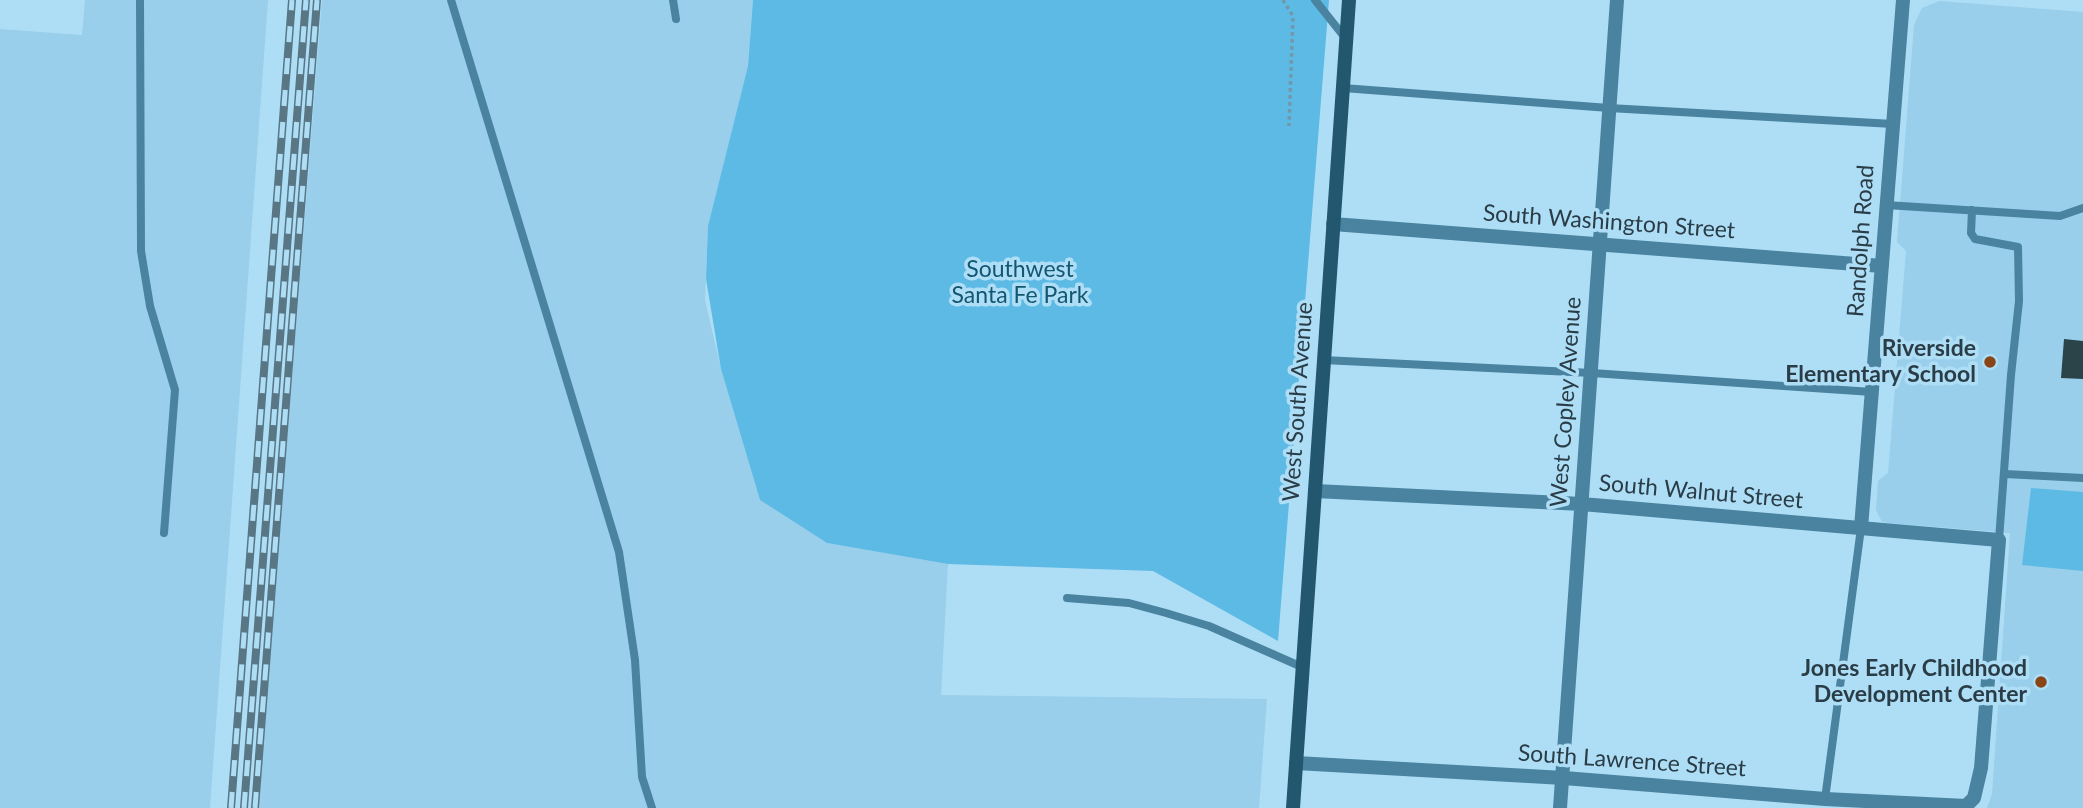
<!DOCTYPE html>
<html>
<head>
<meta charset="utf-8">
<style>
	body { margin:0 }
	canvas { display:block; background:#aeddf6 }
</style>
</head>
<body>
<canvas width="2083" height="808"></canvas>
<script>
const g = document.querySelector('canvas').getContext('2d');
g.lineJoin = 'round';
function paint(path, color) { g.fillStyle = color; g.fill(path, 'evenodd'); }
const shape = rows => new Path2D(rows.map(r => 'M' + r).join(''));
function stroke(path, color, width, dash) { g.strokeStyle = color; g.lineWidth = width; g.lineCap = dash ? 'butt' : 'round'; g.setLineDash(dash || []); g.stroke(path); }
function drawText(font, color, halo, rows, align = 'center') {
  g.font = font + ' Lato,sans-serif'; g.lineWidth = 7; g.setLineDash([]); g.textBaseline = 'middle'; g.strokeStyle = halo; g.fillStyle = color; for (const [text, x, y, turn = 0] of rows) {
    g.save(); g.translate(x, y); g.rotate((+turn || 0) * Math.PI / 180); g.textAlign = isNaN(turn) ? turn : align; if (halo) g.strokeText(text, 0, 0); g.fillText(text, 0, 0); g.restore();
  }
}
paint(shape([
	[85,0,268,0,210,808,0,808,0,29,82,35],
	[322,0,753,0,748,66,708,226,705,300,721,369,760,500,827,543,948,564,941,695,1267,699,1259,808,258,808],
	[1939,1,2083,12,2083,808,1987,808,1992,794,2010,533,1889,523,1882,522,1876,510,1878,481,1888,473,1906,251,1897,242,1914,25,1922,8]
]), '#99cfea');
paint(shape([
	[753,0,1329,0,1278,641,1153,571,948,564,827,543,760,500,721,369,706,279,708,226,748,66],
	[2031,488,2083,492,2083,571,2022,565]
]), '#5cbae5');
paint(shape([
	[2064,339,2083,341,2083,379,2061,378]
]), '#2a4449');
stroke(shape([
	[1283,0,1293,16,1289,126]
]), '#7396a8', 3.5, [3.5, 3.5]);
stroke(shape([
	[140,0,141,251,150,306,175,390,164,533],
	[451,0,619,552,635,660,642,777,652,808],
	[673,0,676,19],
	[1315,0,1346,39],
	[1343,88,1609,108,1893,124],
	[1886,205,2060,216,2083,208],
	[1972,210,1971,233,1975,239,2018,247,2019,301,2011,375,1999,540],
	[1323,360,1592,373,1872,392],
	[2005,474,2083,478],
	[1067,598,1129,603,1166,613,1209,626,1302,667],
	[1825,799,1861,528]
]), '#49839f', 8);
stroke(shape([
	[1333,224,1882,266],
	[1861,528,1903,0],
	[1296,763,1564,778,1825,799,1966,806,1974,798,1981,768,1999,540,1582,504,1315,491],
	[1560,808,1617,0]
]), '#49839f', 14);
stroke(shape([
	[1293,808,1349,0]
]), '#23576f', 14);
const rail = shape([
	[231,808,292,0],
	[244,808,306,0],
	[255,808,317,0]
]);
stroke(rail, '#597685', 8);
stroke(rail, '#aeddf6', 5, [16]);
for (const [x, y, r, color] of [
	[1990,362,7,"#884516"],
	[2041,682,7,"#884516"]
]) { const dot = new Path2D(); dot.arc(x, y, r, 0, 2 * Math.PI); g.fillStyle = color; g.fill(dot); stroke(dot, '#aeddf6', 2.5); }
drawText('23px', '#2a3d47', '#aeddf6', [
	["South Washington Street",1609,222,4],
	["Randolph Road",1861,241,-86],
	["West South Avenue",1298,402,-86],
	["West Copley Avenue",1566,402,-86],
	["South Walnut Street",1701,492,5],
	["South Lawrence Street",1632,761,4]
]);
drawText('23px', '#125671', '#aeddf6', [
	["Southwest",1020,270],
	["Santa Fe Park",1020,296]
]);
drawText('bold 23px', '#2a3d47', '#aeddf6', [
	["Riverside",1976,349],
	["Elementary School",1976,375],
	["Jones Early Childhood",2027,669],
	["Development Center",2027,695]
], 'right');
</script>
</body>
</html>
